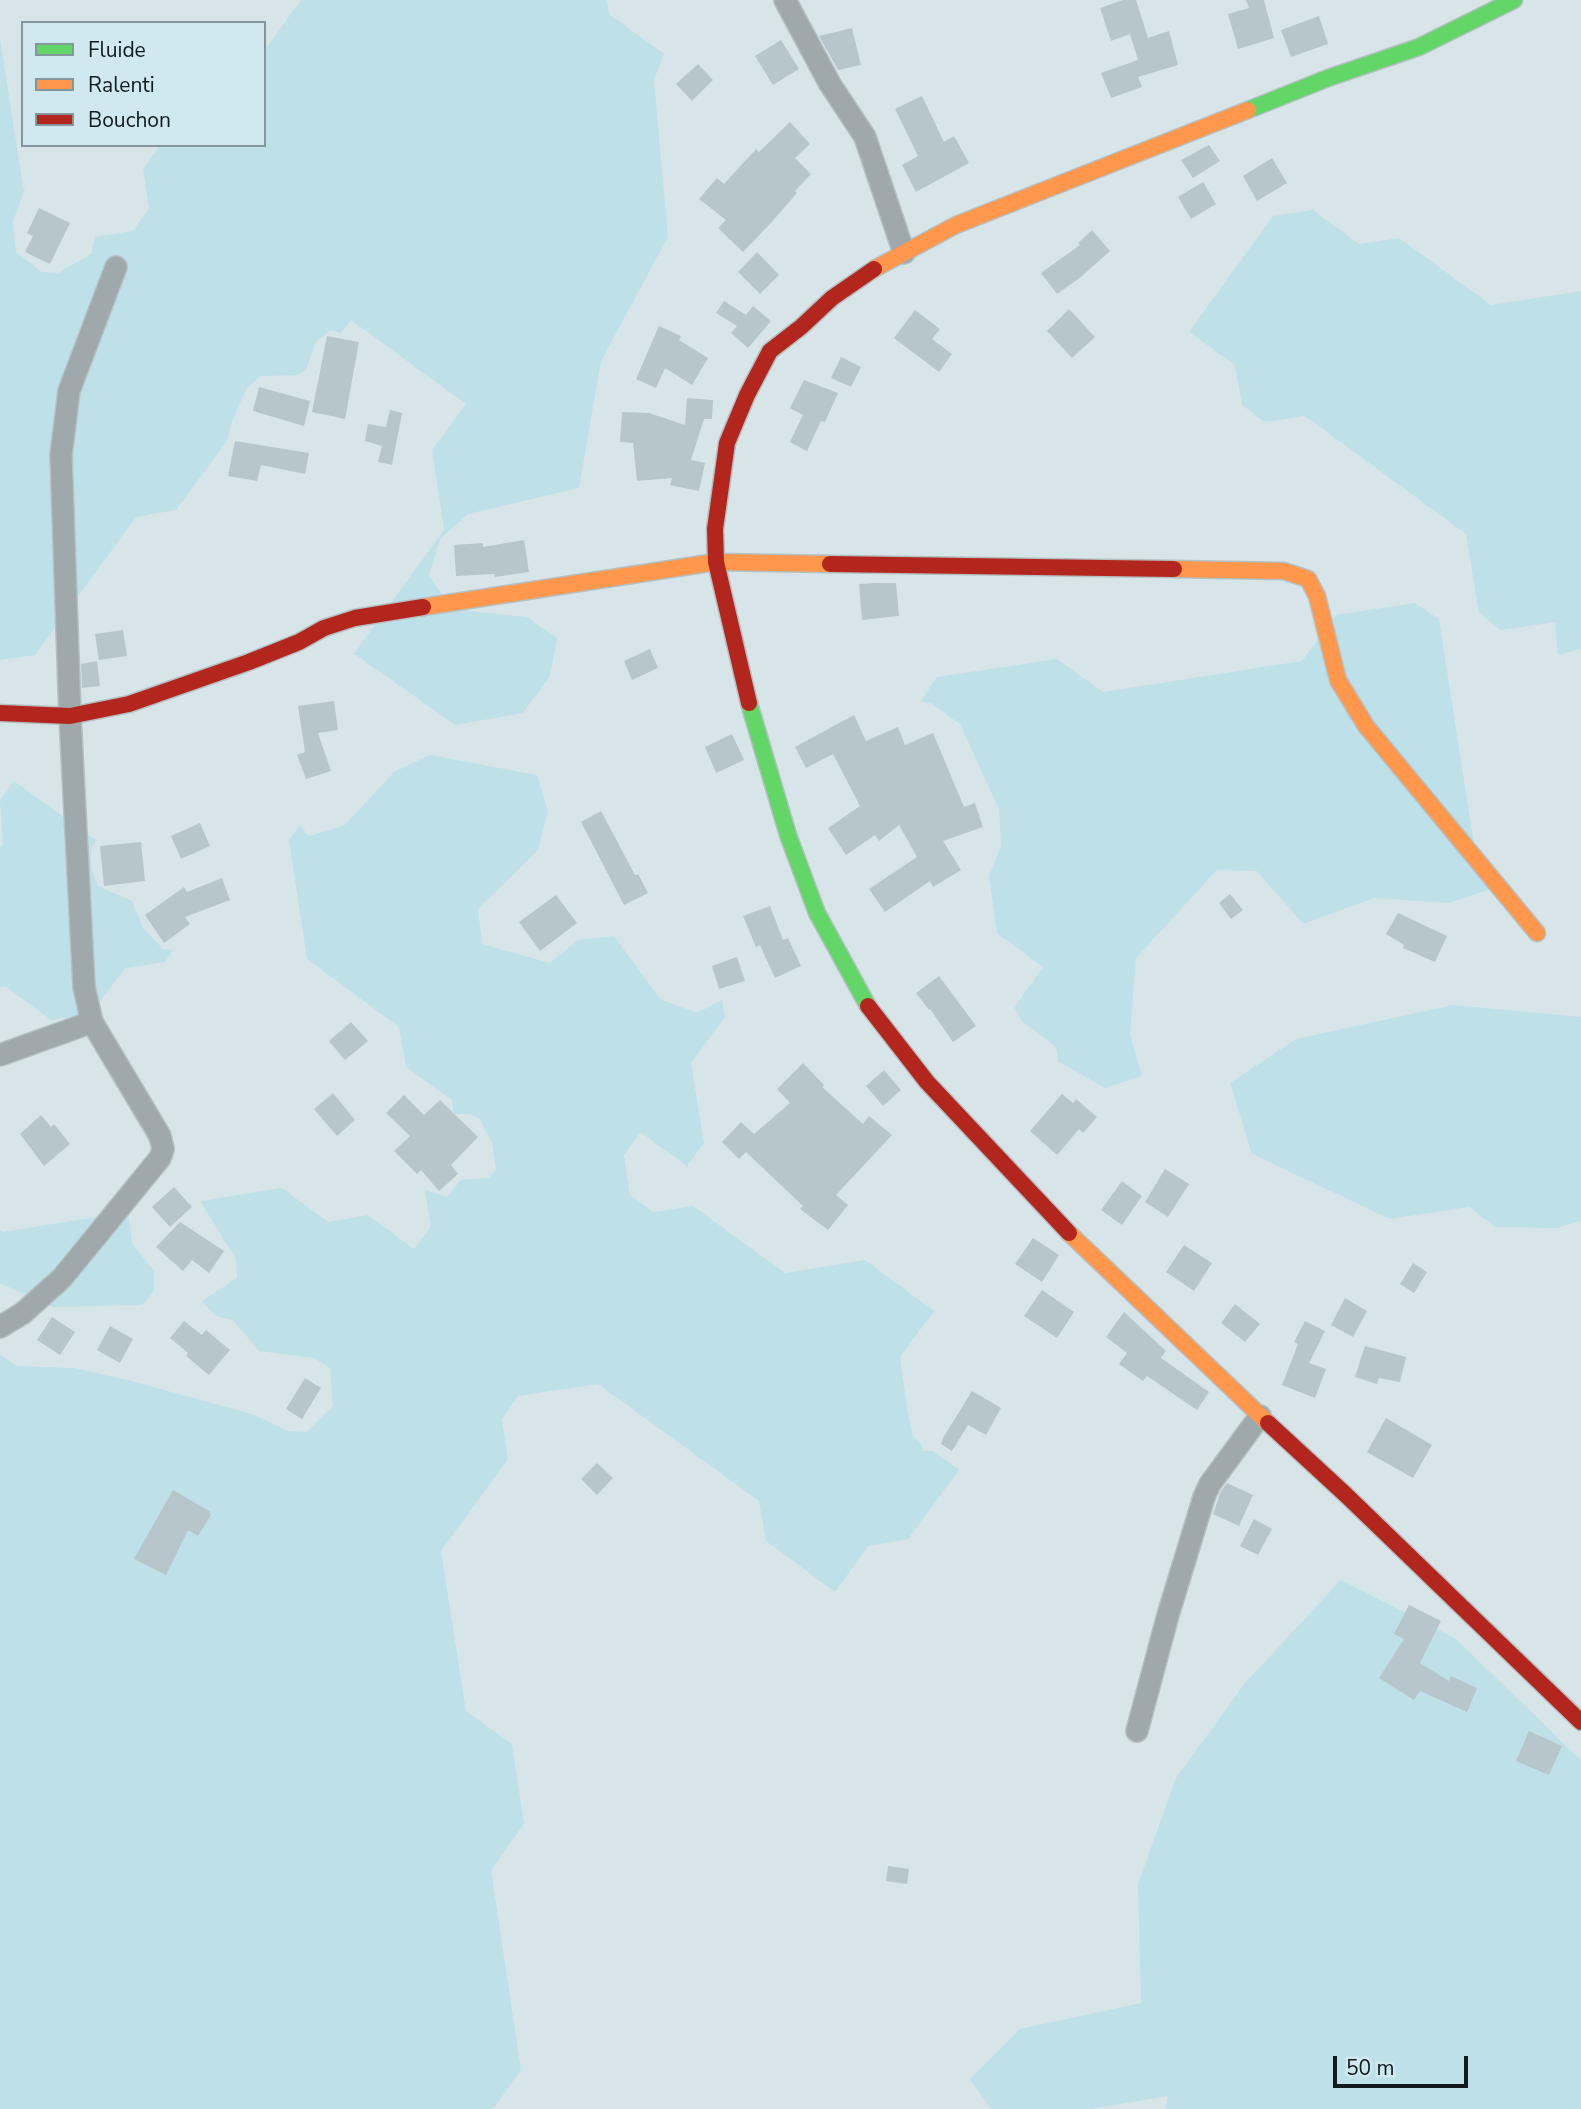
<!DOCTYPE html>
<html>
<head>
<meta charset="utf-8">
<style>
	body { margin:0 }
	#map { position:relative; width:1581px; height:2109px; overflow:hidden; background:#d7e5e9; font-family:"Nunito Sans",sans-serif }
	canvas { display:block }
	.legend { position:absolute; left:21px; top:21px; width:245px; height:126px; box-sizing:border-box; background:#d0e9f0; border:2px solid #84969c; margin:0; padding:9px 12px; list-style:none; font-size:21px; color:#111a1d }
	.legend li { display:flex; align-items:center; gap:14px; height:35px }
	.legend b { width:35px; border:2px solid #84969c }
	.scale { position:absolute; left:1333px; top:2056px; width:135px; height:32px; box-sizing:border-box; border:4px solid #111a1d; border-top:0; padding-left:9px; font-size:21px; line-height:24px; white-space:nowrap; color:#111a1d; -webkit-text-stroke:5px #d0e9f0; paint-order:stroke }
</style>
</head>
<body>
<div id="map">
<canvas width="1581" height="2109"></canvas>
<ul class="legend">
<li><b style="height:9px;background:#63d668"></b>Fluide</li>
<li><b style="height:9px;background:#ff974d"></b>Ralenti</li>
<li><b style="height:9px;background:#b3261e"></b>Bouchon</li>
</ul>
<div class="scale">50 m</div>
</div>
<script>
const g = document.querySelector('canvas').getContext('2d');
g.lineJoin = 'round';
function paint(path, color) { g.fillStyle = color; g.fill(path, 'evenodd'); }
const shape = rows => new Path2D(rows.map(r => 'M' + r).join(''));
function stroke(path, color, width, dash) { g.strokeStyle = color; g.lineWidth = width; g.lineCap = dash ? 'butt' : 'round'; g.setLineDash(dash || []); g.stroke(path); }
paint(shape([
	[301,0,607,0,609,14,664,54,654,80,668,237,601,361,579,488,468,514,440,539,429,575,451,609,527,617,557,638,550,676,523,713,455,725,356,655,353,655,444,530,432,450,466,404,351,320,341,333,330,330,316,342,306,369,298,375,261,376,247,388,232,421,227,441,176,510,136,517,35,655,0,660,0,38,23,187,25,189,13,221,16,252,42,272,58,273,91,254,95,237,133,231,149,208,143,169,160,145,264,145,264,51],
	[1313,210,1359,244,1399,238,1491,305,1581,291,1581,649,1558,655,1555,622,1501,630,1479,613,1466,534,1305,416,1265,422,1242,405,1235,365,1189,332,1273,216],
	[1415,603,1439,619,1476,858,1509,883,1449,903,1374,898,1303,924,1257,871,1217,870,1136,958,1130,1034,1142,1076,1105,1088,1058,1061,1056,1047,1023,1022,1014,1008,1043,967,997,933,989,876,1001,846,999,809,960,724,930,703,921,701,937,677,1057,659,1103,692,1302,661,1336,615],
	[430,755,537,775,548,811,538,850,478,909,482,944,550,963,578,940,614,936,660,999,697,1013,722,1000,725,1017,691,1063,704,1143,687,1166,640,1132,624,1155,630,1195,653,1212,693,1206,785,1273,865,1260,934,1311,900,1357,908,1414,913,1437,920,1442,924,1451,933,1451,959,1470,908,1539,868,1546,835,1592,766,1541,759,1501,598,1384,518,1396,502,1419,508,1459,441,1551,466,1711,512,1744,524,1824,491,1870,521,2070,493,2109,0,2109,0,1354,17,1366,74,1368,131,1381,252,1414,288,1431,307,1432,333,1406,330,1368,314,1358,259,1351,233,1320,215,1316,202,1301,237,1278,236,1259,200,1201,282,1188,328,1222,368,1215,414,1249,431,1226,425,1190,447,1197,461,1180,489,1178,496,1170,492,1143,479,1118,470,1114,454,1114,452,1100,406,1067,399,1027,307,959,289,840,300,825,309,836,345,825,394,772],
	[14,781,96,840,91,850,91,868,98,886,132,901,143,928,163,949,173,950,165,962,125,968,91,1014,51,1020,5,986,0,987,0,848,3,844,0,800],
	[1453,1005,1581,1017,1581,1221,1557,1228,1493,1227,1492,1224,1469,1207,1390,1219,1252,1154,1230,1083,1296,1039],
	[128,1212,132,1243,154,1271,154,1291,142,1305,52,1307,0,1283,0,1230,3,1232],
	[1341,1580,1455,1638,1581,1760,1581,2109,1166,2109,1168,2096,1090,2109,991,2109,970,2079,1020,2029,1141,2003,1138,1884,1176,1778,1245,1683]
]), '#bee0e8');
paint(shape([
	[1123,0,1136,0,1148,38,1169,31,1178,65,1138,77,1142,87,1111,98,1101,73,1138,60,1130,34,1111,41,1100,8],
	[1246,0,1264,0,1274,38,1238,49,1228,14,1249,8],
	[1319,16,1328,44,1291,57,1281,30],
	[852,28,861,65,838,70,819,36],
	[781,40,799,69,773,85,755,56],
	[698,64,713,80,692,101,676,84],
	[922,96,944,142,954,136,969,163,916,192,902,165,918,156,895,109],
	[790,122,810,144,795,158,811,174,795,191,797,193,770,224,743,252,718,228,726,220,699,199,717,178,724,184,756,149,759,152],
	[1209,145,1220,161,1193,178,1181,160],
	[1272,158,1287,183,1257,201,1243,176],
	[1203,182,1216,204,1191,219,1178,197],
	[39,208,70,223,50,264,25,252,33,236,27,233],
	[1092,230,1110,251,1081,277,1057,294,1041,273,1080,245,1078,243],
	[757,252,779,275,760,294,738,272],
	[724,301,746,315,753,306,771,321,748,348,731,333,737,326,716,313],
	[1069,309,1095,337,1072,358,1047,331],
	[915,310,940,329,932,339,952,354,939,372,894,338],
	[659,326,681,336,679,340,708,358,692,385,665,368,656,388,636,379],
	[327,336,359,342,345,419,312,412],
	[841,357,861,367,851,387,831,378],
	[804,380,838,393,825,422,821,421,807,451,790,442,803,415,790,408],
	[259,387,310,401,304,426,253,411],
	[687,398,713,400,712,419,704,419,691,460,705,463,699,491,670,485,672,478,637,481,633,443,620,442,622,412,649,413,685,425],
	[390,410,402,413,392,465,378,462,382,446,365,441,368,424,386,427],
	[235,441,309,453,305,474,261,465,257,481,228,476],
	[524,540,529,572,495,577,494,574,456,576,454,545,483,543,483,547],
	[876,583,896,583,899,616,862,620,859,584],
	[123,630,127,656,99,660,95,634],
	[650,649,658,668,632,680,624,661],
	[97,661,100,686,82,688,81,664],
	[334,701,338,730,318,733,331,771,306,779,297,755,305,752,298,706],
	[854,715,866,741,898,727,905,745,933,733,964,807,975,803,983,827,943,841,961,870,933,887,930,881,885,912,869,889,917,857,899,825,879,841,875,835,846,855,828,828,860,806,833,754,806,768,795,747],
	[732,734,744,760,716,773,705,747],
	[601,811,635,875,638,874,648,893,624,905,581,822],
	[200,823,210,846,181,859,171,836],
	[141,842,145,881,104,886,100,846],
	[222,878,230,900,185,917,190,924,164,943,145,915,184,887,187,892],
	[1230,894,1243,910,1231,919,1219,903],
	[556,895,577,923,540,951,519,922],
	[770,906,783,940,788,938,801,966,775,978,760,945,756,947,743,916],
	[1398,913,1447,936,1435,962,1403,948,1404,945,1386,934],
	[737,957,745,981,719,989,712,966],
	[939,976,976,1026,953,1042,930,1009,929,1010,916,993],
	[351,1022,368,1041,345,1060,329,1041],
	[803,1063,824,1085,822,1087,863,1124,869,1116,892,1135,836,1195,848,1205,828,1230,800,1209,803,1206,746,1152,739,1159,722,1142,741,1122,754,1134,790,1103,777,1089],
	[884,1070,901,1090,883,1106,866,1086],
	[333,1093,355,1120,337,1136,314,1109],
	[1062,1094,1073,1103,1076,1099,1097,1117,1083,1133,1079,1129,1057,1155,1030,1131],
	[404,1095,424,1115,440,1100,478,1137,451,1165,458,1174,439,1191,421,1170,417,1174,394,1151,410,1136,386,1113],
	[41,1115,51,1127,54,1124,70,1144,44,1166,20,1134],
	[1165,1169,1189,1184,1168,1217,1145,1202],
	[1122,1181,1142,1196,1122,1225,1101,1210],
	[174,1187,192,1207,170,1227,152,1207],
	[180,1222,224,1251,209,1273,192,1260,183,1271,156,1247],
	[1033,1238,1059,1255,1042,1282,1015,1264],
	[1184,1245,1212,1263,1194,1291,1166,1272],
	[1413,1263,1427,1272,1414,1293,1400,1284],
	[1042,1290,1074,1312,1057,1338,1024,1316],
	[1345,1298,1367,1311,1353,1337,1331,1325],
	[1235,1304,1260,1324,1245,1342,1221,1323],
	[1124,1312,1166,1351,1161,1358,1209,1392,1197,1410,1147,1376,1143,1381,1119,1364,1127,1353,1106,1337],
	[52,1317,75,1332,60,1355,37,1340],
	[184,1321,202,1335,206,1330,230,1350,209,1375,186,1356,188,1353,170,1338],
	[1305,1321,1325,1331,1309,1363,1326,1369,1315,1398,1282,1385,1298,1344,1294,1342],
	[110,1326,133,1339,120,1363,97,1350],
	[1365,1346,1406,1357,1400,1382,1379,1378,1377,1384,1355,1377],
	[305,1378,321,1388,302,1419,286,1409],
	[972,1391,1001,1408,986,1435,968,1425,952,1451,941,1444,943,1438],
	[1386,1418,1432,1445,1413,1478,1367,1452],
	[597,1463,613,1478,597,1495,581,1479],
	[1227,1483,1253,1495,1239,1526,1213,1514,1221,1491],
	[173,1490,209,1511,211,1515,198,1536,188,1530,166,1575,134,1559],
	[1254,1519,1272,1529,1258,1555,1240,1546],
	[1409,1605,1441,1621,1420,1663,1449,1681,1451,1676,1477,1688,1467,1712,1420,1691,1414,1700,1379,1678,1404,1639,1394,1634],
	[1529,1731,1562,1746,1549,1775,1516,1761],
	[888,1866,909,1869,907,1884,886,1881]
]), '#b6c6cb');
const street = shape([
	[785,0,830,84,865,137,904,253],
	[0,1055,92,1022,84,987,70,716,61,455,69,391,116,267],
	[0,1327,23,1313,62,1278,160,1158,163,1149,160,1136,92,1022],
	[1137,1731,1168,1615,1204,1497,1210,1484,1260,1416]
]);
const fast = shape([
	[1248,110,1328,78,1419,47,1514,0],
	[749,703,788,835,817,913,868,1006]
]);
const slow = shape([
	[874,269,956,225,1248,110],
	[1174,569,1284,571,1308,579,1317,596,1338,680,1366,726,1537,933],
	[423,607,716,562,830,564],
	[1069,1233,1268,1423]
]);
const jam = shape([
	[830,564,1174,569],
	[749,703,716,562,715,529,727,443,747,395,770,351,801,327,832,298,874,269],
	[0,713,70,716,129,704,249,662,299,642,324,628,355,618,423,607],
	[868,1006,927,1082,1069,1233],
	[1268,1423,1346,1495,1581,1722]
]);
stroke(street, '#b5c0c3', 24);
stroke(fast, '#b5c0c3', 19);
stroke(slow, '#b5c0c3', 19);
stroke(jam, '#b5c0c3', 19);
stroke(street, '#9fa8aa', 21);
stroke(fast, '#63d668', 16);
stroke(slow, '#ff974d', 16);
stroke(jam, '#b3261e', 16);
</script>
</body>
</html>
